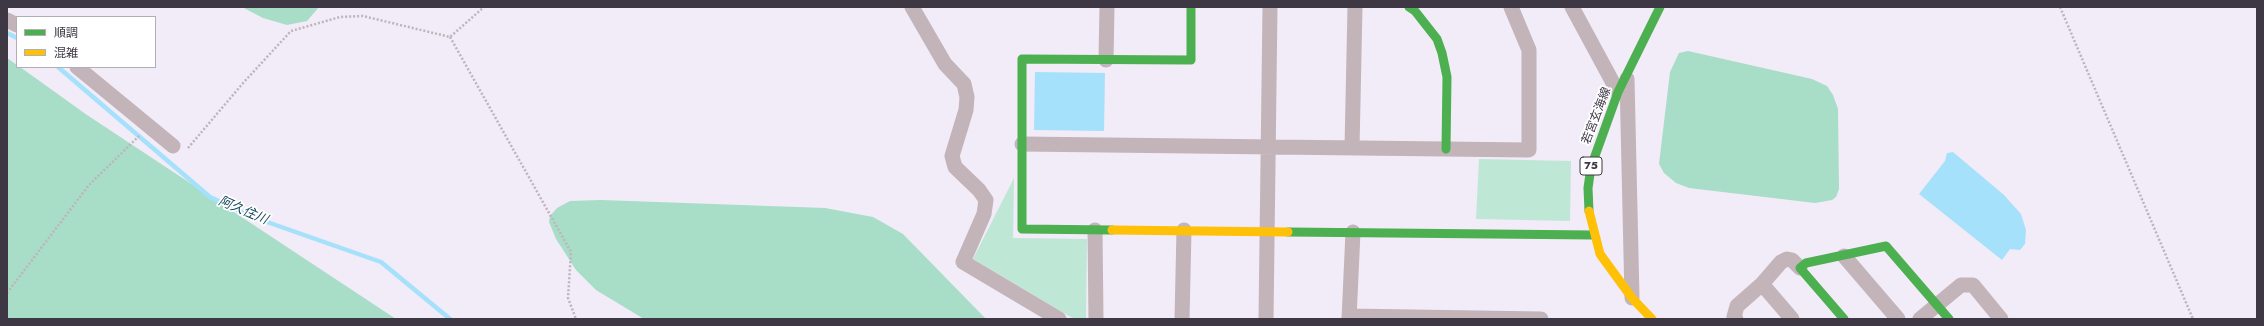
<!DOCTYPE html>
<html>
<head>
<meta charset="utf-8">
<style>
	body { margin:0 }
	#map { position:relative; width:2264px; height:326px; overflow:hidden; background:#f2ebf8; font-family:Jost,"Noto Sans JP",sans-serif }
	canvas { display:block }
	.frame { position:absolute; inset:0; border:8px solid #3e3744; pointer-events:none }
	.legend { position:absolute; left:16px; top:16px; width:140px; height:52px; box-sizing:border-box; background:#fff; border:1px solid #b2afb4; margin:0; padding:5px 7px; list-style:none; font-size:12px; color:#3e3744 }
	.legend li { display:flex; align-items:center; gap:8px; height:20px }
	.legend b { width:20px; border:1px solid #b2afb4 }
</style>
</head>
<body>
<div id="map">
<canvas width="2264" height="326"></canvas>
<div class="frame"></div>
<ul class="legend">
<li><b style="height:5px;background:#4caf50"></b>順調</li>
<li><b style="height:5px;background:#ffc107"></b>混雑</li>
</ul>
</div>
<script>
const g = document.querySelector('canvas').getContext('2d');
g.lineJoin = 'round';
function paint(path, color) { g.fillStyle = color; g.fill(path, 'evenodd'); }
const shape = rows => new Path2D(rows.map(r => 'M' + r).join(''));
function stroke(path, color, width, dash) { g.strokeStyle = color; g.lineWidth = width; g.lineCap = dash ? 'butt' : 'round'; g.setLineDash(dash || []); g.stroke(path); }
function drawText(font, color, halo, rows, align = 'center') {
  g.font = font + ' Jost,"Noto Sans JP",sans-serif'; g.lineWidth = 3.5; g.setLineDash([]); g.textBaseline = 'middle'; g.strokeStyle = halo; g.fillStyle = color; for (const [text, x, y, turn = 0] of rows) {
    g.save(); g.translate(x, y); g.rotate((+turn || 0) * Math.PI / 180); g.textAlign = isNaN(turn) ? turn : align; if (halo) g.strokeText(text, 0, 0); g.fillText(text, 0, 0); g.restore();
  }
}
paint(shape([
	[1479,159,1571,161,1570,221,1476,219],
	[1014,178,1013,238,1087,239,1086,319,1074,319,973,259]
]), '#bfe7d6');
paint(shape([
	[242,7,319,7,307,21,287,25,263,18],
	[1688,51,1812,79,1827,86,1833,95,1838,109,1839,189,1836,197,1832,200,1815,203,1689,188,1676,183,1664,173,1659,164,1670,72,1679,53],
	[7,58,17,65,17,67,20,67,87,115,396,319,7,319],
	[601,200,825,208,873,217,903,234,986,319,644,319,596,290,576,270,556,239,549,222,550,216,557,208,570,201]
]), '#a8ddc8');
paint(shape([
	[1035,72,1105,73,1104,131,1034,130],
	[1953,152,2004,195,2021,214,2026,230,2025,244,2020,250,2010,249,2002,260,1919,194,1945,161,1947,153]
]), '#a5e1fb');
stroke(shape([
	[7,33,17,38],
	[58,67,210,197,250,216,381,262,450,319]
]), '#a5e1fb', 4.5);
stroke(shape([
	[2060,7,2193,319],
	[450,37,571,252,568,298,576,319],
	[188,148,244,82,291,31,340,17,363,16,450,37,484,7],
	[7,293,89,185,139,136]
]), '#beb4ba', 2.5, [2, 2]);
stroke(shape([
	[912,7,945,64,964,84,967,97,966,110,952,156,955,167,979,190,986,200,984,214,963,262,1059,319],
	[1572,7,1618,92],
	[7,20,17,25],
	[1106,60,1107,7],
	[77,67,173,146],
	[1627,79,1632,298],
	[1022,144,1529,150,1529,50,1511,7],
	[1352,148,1355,7],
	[1095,230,1096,319],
	[1844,256,1898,319],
	[1762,284,1792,319],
	[1349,316,1541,319],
	[1182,319,1184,230],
	[1266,319,1270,7],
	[1349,319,1353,232],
	[1736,319,1734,317,1737,306,1762,284,1781,262,1787,259,1792,260,1800,268],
	[1920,319,1961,285,1973,285,2001,319]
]), '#c2b4b8', 15);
stroke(shape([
	[1409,7,1415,11,1437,39,1442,53,1447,77,1446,149],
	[1589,211,1588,188,1591,167,1618,92,1660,7],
	[1112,230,1022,229,1022,59,1191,60,1191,7],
	[1288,232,1594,235],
	[1844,319,1800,268,1806,263,1886,246,1949,319]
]), '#4caf50', 9);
stroke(shape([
	[1589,211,1600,254,1632,298,1652,319],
	[1112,230,1288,232]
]), '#ffc107', 9);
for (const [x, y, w] of [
	[1591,166,22]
]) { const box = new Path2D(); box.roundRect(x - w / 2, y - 9, w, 18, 3); g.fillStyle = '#fff'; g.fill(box); stroke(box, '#3e3744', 1); }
drawText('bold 11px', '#3e3744', null, [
	["75",1591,166]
]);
drawText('12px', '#3e3744', '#fff', [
	["若宮玄海線",1597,116,-69]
]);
drawText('italic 13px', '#154959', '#fff', [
	["阿久住川",243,211,23]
]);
</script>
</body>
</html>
